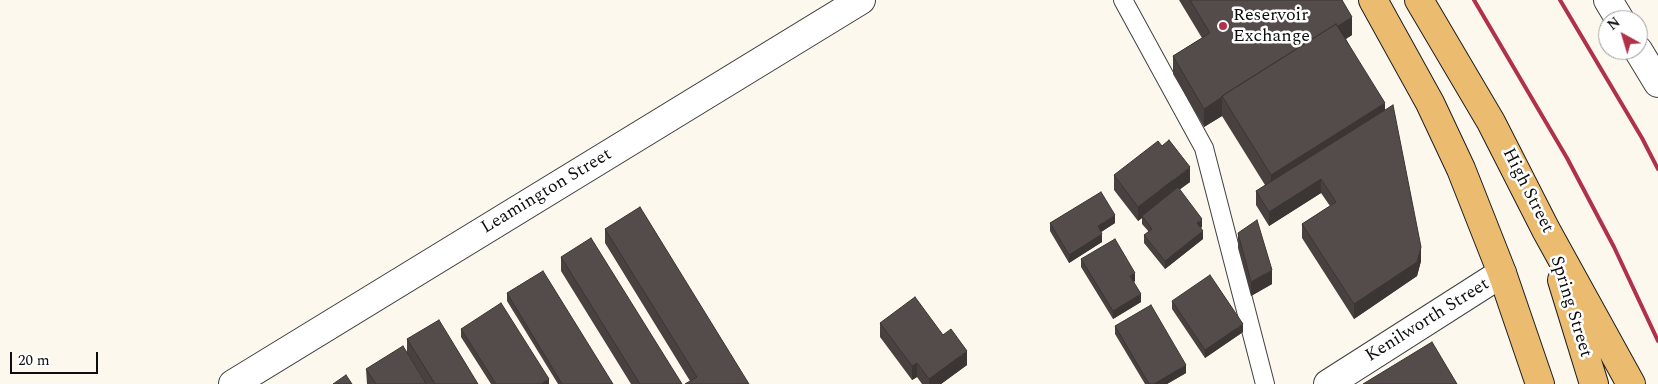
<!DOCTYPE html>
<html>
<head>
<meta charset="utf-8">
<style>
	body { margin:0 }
	#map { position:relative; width:1658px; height:384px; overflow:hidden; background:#fdf8ee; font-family:Spectral,serif }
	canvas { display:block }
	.north { position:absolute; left:1598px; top:10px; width:50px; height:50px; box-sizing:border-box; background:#fff; border:1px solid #9e9e9e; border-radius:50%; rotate:321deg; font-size:14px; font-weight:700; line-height:20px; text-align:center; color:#0d0d0d }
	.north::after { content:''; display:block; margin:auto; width:18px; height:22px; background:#af324a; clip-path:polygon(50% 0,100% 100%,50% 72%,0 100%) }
	.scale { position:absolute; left:10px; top:352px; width:88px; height:22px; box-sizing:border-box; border:2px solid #0d0d0d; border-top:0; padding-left:6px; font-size:15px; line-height:18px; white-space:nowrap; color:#0d0d0d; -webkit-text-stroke:4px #fff; paint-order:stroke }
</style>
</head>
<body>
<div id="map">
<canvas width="1658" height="384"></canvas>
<div class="north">N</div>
<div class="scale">20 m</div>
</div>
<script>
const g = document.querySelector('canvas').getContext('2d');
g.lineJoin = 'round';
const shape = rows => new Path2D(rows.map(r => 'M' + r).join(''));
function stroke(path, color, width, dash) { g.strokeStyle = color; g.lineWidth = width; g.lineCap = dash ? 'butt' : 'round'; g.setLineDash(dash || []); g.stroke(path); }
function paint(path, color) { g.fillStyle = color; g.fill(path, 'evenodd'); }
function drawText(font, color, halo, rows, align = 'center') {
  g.font = font + ' Spectral,serif'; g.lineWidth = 5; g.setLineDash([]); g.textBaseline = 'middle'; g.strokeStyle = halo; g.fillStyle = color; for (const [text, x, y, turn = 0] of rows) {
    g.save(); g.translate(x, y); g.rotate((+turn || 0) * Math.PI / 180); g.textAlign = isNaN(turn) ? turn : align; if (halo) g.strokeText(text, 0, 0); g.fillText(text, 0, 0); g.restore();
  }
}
const service = shape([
	[1123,0,1204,148,1265,384]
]);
const minor = shape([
	[1608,0,1620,20],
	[1638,50,1658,83],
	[233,384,861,0],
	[1328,384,1502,273]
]);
const primary = shape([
	[1373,0,1430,103,1461,169,1502,273,1540,384],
	[1419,0,1491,122,1546,230,1631,384],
	[1562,280,1594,384]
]);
stroke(service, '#404040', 20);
stroke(minor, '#404040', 30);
stroke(primary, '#1e1e1e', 30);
stroke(service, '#fff', 18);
stroke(minor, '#fff', 28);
stroke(primary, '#ebbb70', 28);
stroke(shape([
	[1474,0,1567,158,1614,247,1658,341],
	[1560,0,1642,138,1658,169]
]), '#af324a', 4);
paint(shape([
	[1179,0,1342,0,1352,35,1346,39,1385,110,1421,261,1417,276,1354,319,1302,238,1302,224,1330,206,1321,193,1269,226,1256,205,1256,191,1265,185,1222,116,1204,127,1173,74,1173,56,1202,38],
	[1114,175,1190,182,1179,189,1202,227,1200,228,1203,239,1165,269,1144,243,1144,235,1149,232,1142,224,1142,218,1138,221,1114,190],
	[1050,223,1115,223,1101,232,1102,242,1069,263,1050,231],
	[605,229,749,384,690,381,605,243],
	[1238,233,1272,284,1251,296,1238,248],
	[561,257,682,384,631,384,561,271],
	[1081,259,1135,281,1134,282,1141,302,1113,319,1081,267],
	[507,293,613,384,558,384,507,301],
	[1172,301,1243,332,1205,358,1172,309],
	[880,323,943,335,967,365,941,384,922,384,917,377,912,380,880,337],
	[1115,326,1186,373,1167,384,1145,384,1115,334],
	[461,329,549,384,491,384,461,337],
	[407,339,478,384,426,384,407,353],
	[366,369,426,384,367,384]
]), '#484140');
paint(shape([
	[1352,17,1352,35,1231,110,1223,97],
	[1222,97,1222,116,1204,127,1204,109],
	[1385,103,1385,123,1271,195,1271,175],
	[1190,167,1190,182,1143,217,1142,216,1142,218,1138,221,1138,207],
	[1321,179,1321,193,1269,226,1269,212],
	[1115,215,1115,223,1098,234,1098,226],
	[1202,219,1202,227,1197,231,1197,223],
	[1203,231,1203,239,1165,269,1165,261],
	[1102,234,1102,242,1069,263,1069,255],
	[1421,247,1421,261,1417,276,1354,319,1354,304],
	[1272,270,1272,284,1251,296,1251,282],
	[1135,273,1135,281,1130,284,1130,276],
	[1141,294,1141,302,1113,319,1113,311],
	[1243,324,1243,332,1205,358,1205,350],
	[967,351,967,365,941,384,929,384,929,379],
	[917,363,917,377,912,380,912,366],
	[1186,365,1186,373,1167,384,1154,384],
	[549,379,549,384,541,384]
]), '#3b3534');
const building = shape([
	[1190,0,1342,0,1352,17,1338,26,1336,24,1222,96,1222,97,1204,109,1173,56,1210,33,1190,0],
	[1336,24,1385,103,1271,175,1222,96,1336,24],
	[1393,105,1421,247,1417,262,1354,304,1302,224,1336,202,1321,179,1269,212,1256,191,1393,105],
	[1169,140,1190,167,1138,207,1114,175,1158,141,1162,146,1169,140],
	[1178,187,1202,219,1197,223,1203,231,1165,261,1144,235,1152,229,1142,216,1178,187],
	[1101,192,1115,215,1098,226,1102,234,1069,255,1050,223,1101,192],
	[640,207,749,384,685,384,697,377,605,229,640,207],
	[1257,220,1272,270,1251,282,1238,233,1257,220],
	[591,238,682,384,640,384,561,257,591,238],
	[1115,239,1135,273,1130,276,1141,294,1113,311,1081,259,1115,239],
	[543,271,613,384,562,384,507,293,543,271],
	[1210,275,1243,324,1205,350,1172,301,1210,275],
	[915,297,943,335,951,329,967,351,929,379,917,363,912,366,880,323,915,297],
	[501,303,549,379,541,384,496,384,461,329,501,303],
	[1151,305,1186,365,1154,384,1149,384,1115,326,1151,305],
	[439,320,478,384,435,384,407,339,439,320],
	[1432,342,1457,384,1363,384,1432,342],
	[403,346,426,384,376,384,366,369,403,346],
	[346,375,352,384,333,384,346,375]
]);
paint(building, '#544c4a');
stroke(building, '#3b3534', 1);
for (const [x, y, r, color] of [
	[1223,26,5,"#af324a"]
]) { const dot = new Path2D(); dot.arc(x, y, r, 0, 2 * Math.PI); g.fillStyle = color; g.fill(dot); stroke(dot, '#fff', 2); }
drawText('18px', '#0d0d0d', '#fff', [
	["Reservoir",1233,16],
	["Exchange",1233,37]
], 'left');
drawText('18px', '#0d0d0d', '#fff', [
	["High Street",1527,191,63],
	["Leamington Street",547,192,-31],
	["Spring Street",1570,307,73],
	["Kenilworth Street",1428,321,-32]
]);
</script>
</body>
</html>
